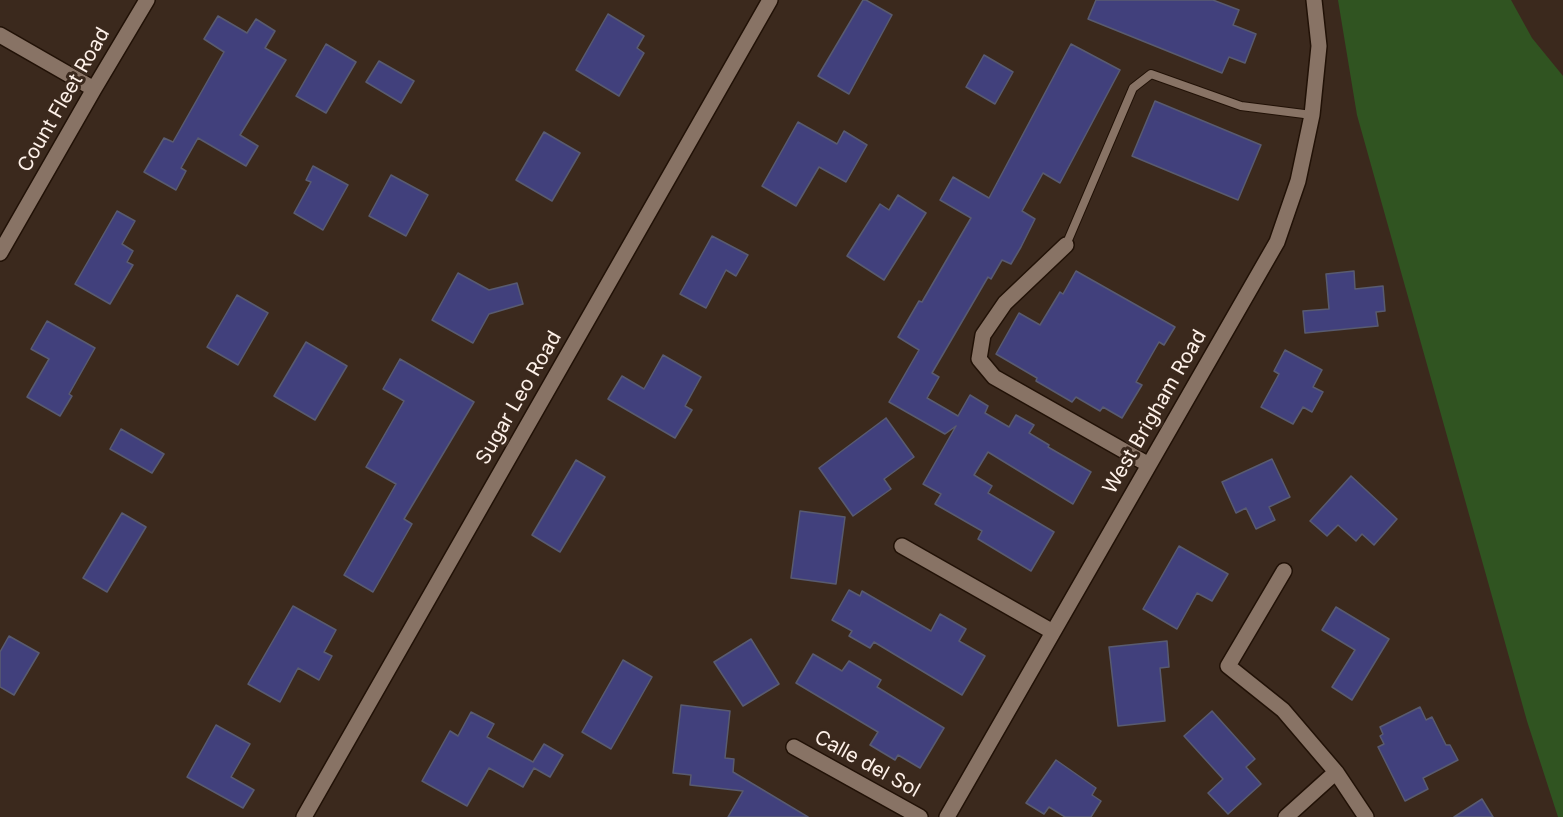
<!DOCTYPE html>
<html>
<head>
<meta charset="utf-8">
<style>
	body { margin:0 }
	canvas { display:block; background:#3b291d }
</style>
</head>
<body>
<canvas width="1563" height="817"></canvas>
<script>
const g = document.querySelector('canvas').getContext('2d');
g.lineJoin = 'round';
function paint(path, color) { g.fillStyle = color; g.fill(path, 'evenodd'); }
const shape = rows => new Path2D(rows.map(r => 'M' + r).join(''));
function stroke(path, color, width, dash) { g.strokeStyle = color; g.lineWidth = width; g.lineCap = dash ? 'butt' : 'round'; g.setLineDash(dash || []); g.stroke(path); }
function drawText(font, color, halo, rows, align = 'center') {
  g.font = font + ' Inter,sans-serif'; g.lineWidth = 6; g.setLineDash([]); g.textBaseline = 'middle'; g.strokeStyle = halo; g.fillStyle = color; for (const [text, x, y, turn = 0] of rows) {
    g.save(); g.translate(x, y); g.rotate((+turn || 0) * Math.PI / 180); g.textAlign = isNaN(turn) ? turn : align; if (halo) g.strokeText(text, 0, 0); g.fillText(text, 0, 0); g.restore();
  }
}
paint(shape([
	[1338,0,1511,0,1532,38,1563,76,1563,817,1558,817,1527,721,1357,115]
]), '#305421');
const building = shape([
	[863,0,866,0,892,15,849,94,818,76,863,0],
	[1096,0,1213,0,1239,10,1233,25,1256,34,1245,63,1229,57,1222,73,1088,19,1096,0],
	[608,14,644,36,637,48,644,53,619,96,576,70,608,14],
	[218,16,247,33,256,19,275,31,265,48,286,60,240,135,258,146,246,166,198,138,181,168,186,171,176,190,144,172,164,138,173,142,224,52,204,39,218,16],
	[326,44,356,62,326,113,296,96,326,44],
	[1071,44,1120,70,1060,183,1043,173,1022,211,1035,219,1021,247,1011,264,1002,260,991,279,988,277,932,373,939,377,927,398,958,416,970,395,988,406,985,413,1009,427,1016,415,1034,425,1029,433,1049,445,1048,447,1091,472,1073,504,988,452,974,475,992,486,988,493,1054,532,1031,571,978,539,982,531,935,504,941,494,923,484,956,426,945,434,889,402,919,350,898,337,919,301,922,302,971,218,940,200,953,177,989,198,1071,44],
	[984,55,1013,72,995,104,966,87,984,55],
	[379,61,414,81,401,103,366,82,379,61],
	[1155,101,1261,145,1238,200,1132,156,1155,101],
	[798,122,837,144,844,131,867,145,846,182,819,167,796,206,762,186,798,122],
	[544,132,580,153,552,201,516,180,544,132],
	[313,166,348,185,323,230,294,213,311,182,306,180,313,166],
	[391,175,428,195,406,236,369,216,391,175],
	[898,195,926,213,884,280,847,256,880,204,889,210,898,195],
	[117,211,135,221,122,244,133,251,127,262,133,265,110,304,75,284,117,211],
	[712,236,748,255,736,276,726,270,706,308,680,294,712,236],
	[1076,271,1175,327,1164,345,1159,342,1136,382,1142,385,1122,418,1103,407,1100,411,1076,397,1072,402,1036,381,1037,378,996,354,1019,313,1040,325,1060,292,1063,294,1076,271],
	[1354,271,1355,289,1383,286,1385,311,1376,312,1378,326,1305,333,1303,311,1329,309,1326,274,1354,271],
	[458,273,489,290,517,283,523,304,489,314,473,343,432,320,458,273],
	[237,295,268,313,238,365,207,347,237,295],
	[47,321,95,348,69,394,72,396,60,416,27,397,49,359,31,349,47,321],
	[306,342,347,366,315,420,274,396,306,342],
	[1285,350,1322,370,1313,387,1323,392,1312,412,1303,407,1293,424,1261,407,1279,374,1274,371,1285,350],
	[663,355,701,377,685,406,692,410,675,438,608,399,622,376,644,389,663,355],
	[400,359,474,402,404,519,412,524,373,592,344,575,396,484,366,467,404,401,383,389,400,359],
	[886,418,914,457,884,479,891,489,853,516,819,468,886,418],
	[121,429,164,454,152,473,110,449,121,429],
	[1272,459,1290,497,1269,507,1275,520,1256,529,1246,508,1236,513,1222,482,1272,459],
	[576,460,605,477,560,552,532,535,576,460],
	[1351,476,1397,519,1374,545,1362,534,1356,541,1338,525,1327,536,1310,521,1351,476],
	[800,511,845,517,836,584,791,578,800,511],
	[122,513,146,527,107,592,83,578,122,513],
	[1179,546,1228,574,1212,601,1197,593,1177,629,1143,609,1179,546],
	[849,590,860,596,862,591,931,631,940,614,966,629,959,641,985,656,962,695,874,642,870,648,849,636,852,631,832,620,849,590],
	[293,606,336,630,324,652,332,656,319,680,298,668,280,702,248,684,293,606],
	[1336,607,1389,639,1352,700,1332,687,1355,650,1322,630,1336,607],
	[9,636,39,653,14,695,0,687,0,652,9,636],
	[751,639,779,684,743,706,714,662,751,639],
	[1167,641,1169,667,1160,668,1165,721,1118,726,1109,647,1167,641],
	[813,654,842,671,849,661,881,680,877,687,944,728,920,768,898,755,895,760,870,745,878,732,796,683,813,654],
	[623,660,652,677,611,749,582,732,623,660],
	[681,705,730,711,725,758,734,759,733,772,808,817,728,817,743,791,690,785,691,775,673,773,681,705],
	[1420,707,1426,720,1432,717,1446,745,1450,745,1458,760,1423,778,1428,789,1405,801,1378,747,1384,744,1380,736,1383,734,1380,727,1420,707],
	[1212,711,1255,759,1246,767,1261,784,1228,814,1208,793,1223,779,1184,736,1212,711],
	[471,712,494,724,487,737,533,762,544,744,563,755,550,777,534,768,523,787,489,768,467,806,422,781,450,731,458,736,471,712],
	[216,725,250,744,231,777,254,790,243,808,187,777,216,725],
	[1056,760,1096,788,1092,795,1101,801,1091,817,1065,817,1049,807,1044,814,1026,803,1056,760],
	[1482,799,1493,817,1454,817,1482,799]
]);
paint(building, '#41407c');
stroke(building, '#595b70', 1.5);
const lane = shape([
	[1066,245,1133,88,1151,74,1241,106,1312,115]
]);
const street = shape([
	[0,35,94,89],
	[1066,245,1005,303,983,335,979,359,994,377,1149,465],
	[0,253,94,89,147,0],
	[902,546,1053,632],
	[1284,571,1228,666,1283,710,1336,772,1366,817],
	[794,747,920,817],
	[304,817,770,0],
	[947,817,1277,242,1298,181,1312,115,1319,46,1314,0],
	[1286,817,1336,772]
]);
stroke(lane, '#211106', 10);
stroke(street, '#211106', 18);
stroke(lane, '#887365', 8);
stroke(street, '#887365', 15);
drawText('20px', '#fef1e9', '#3b291d', [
	["Count Fleet Road",64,100,-60],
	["Sugar Leo Road",519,398,-60],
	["West Brigham Road",1155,412,-60],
	["Calle del Sol",867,764,29]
]);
</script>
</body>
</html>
